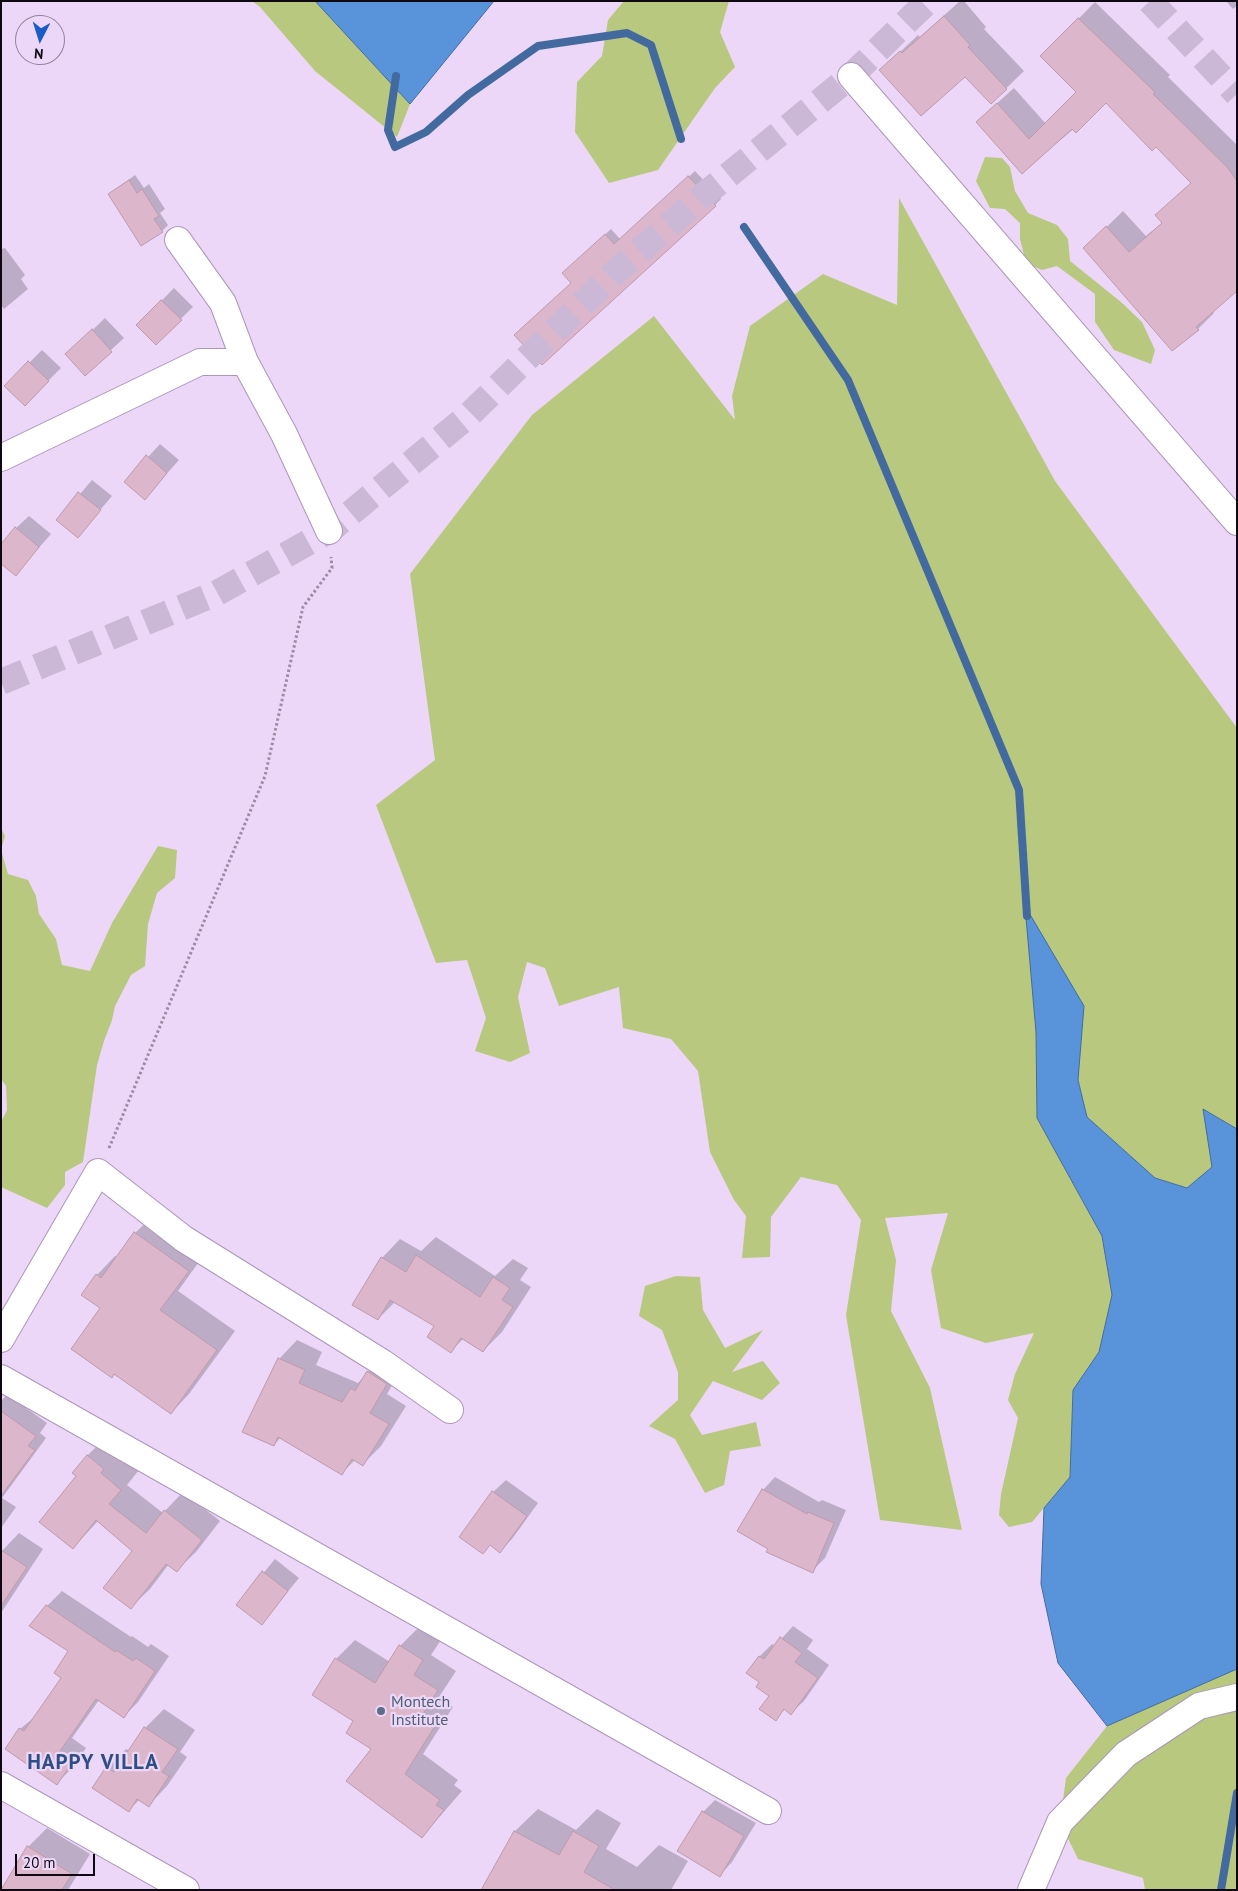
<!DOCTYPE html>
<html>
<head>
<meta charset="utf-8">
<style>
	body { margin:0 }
	#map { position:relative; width:1238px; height:1891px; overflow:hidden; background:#ecd7f8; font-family:"PT Sans",sans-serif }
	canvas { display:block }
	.frame { position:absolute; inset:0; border:2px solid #0f0813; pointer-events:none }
	.north { position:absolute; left:15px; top:15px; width:50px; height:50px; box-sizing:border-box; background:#ecd7f8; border:1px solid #94849c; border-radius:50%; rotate:185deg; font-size:14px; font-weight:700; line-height:20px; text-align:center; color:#0f0813 }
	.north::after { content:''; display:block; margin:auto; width:18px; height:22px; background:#1c5cc8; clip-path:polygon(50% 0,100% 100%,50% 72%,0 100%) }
	.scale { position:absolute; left:15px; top:1854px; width:80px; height:22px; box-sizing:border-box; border:2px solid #0f0813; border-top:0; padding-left:6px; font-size:15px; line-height:18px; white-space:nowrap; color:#0f0813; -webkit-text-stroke:4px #ecd7f8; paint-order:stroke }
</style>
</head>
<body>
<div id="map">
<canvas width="1238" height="1891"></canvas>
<div class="frame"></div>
<div class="north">N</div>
<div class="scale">20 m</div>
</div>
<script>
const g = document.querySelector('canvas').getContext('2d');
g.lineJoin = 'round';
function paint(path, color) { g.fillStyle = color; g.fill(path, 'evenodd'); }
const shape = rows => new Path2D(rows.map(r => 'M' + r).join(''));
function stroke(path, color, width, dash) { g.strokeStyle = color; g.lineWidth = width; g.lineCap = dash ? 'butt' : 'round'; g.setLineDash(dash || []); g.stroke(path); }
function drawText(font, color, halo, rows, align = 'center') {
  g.font = font + ' "PT Sans",sans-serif'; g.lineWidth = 4.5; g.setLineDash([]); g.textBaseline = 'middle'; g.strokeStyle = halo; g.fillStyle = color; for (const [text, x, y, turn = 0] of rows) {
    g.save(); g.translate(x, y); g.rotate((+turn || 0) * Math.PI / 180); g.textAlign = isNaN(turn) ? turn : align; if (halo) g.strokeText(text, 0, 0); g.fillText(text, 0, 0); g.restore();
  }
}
paint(shape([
	[252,1,315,1,410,104,397,137,315,71,260,7],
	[624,1,729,1,720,32,735,67,715,88,658,170,609,183,575,132,577,82,602,56,608,20],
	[985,157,1002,158,1010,167,1015,191,1028,213,1057,225,1068,239,1070,261,1121,302,1142,322,1155,350,1151,364,1114,350,1095,322,1095,294,1057,266,1042,270,1026,263,1020,239,1020,223,1005,209,990,208,976,181],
	[899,198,1055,481,1237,728,1237,1129,1204,1110,1212,1167,1187,1188,1155,1178,1087,1117,1078,1080,1084,1006,1036,1032,1037,1118,1102,1236,1112,1295,1099,1352,1073,1390,1070,1477,1032,1522,1009,1527,999,1515,1001,1494,1018,1418,1008,1400,1015,1374,1034,1333,986,1343,941,1328,931,1270,948,1213,885,1218,896,1260,891,1311,930,1388,962,1530,880,1520,846,1315,861,1220,837,1185,801,1177,771,1217,770,1257,742,1258,746,1216,734,1200,710,1152,698,1071,671,1039,623,1028,619,987,559,1006,545,968,527,962,518,997,530,1053,510,1062,475,1051,486,1018,467,960,436,963,376,805,435,760,410,574,532,415,654,316,735,420,732,396,750,326,823,274,897,305],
	[1,828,5,836,1,850,8,874,28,880,36,896,39,914,56,939,62,965,90,971,112,923,158,846,177,850,175,878,157,893,148,924,145,966,131,975,115,1006,112,1020,104,1041,97,1065,83,1162,65,1172,65,1185,47,1208,1,1187,1,1122,7,1110,6,1086,1,1079],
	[676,1276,700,1277,703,1310,725,1348,763,1330,732,1372,763,1361,780,1383,762,1400,713,1381,690,1415,702,1435,756,1422,761,1446,730,1451,724,1485,705,1493,675,1439,649,1426,678,1400,678,1372,662,1330,639,1316,645,1286],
	[1237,1669,1237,1890,1145,1890,1143,1878,1078,1859,1060,1822,1066,1778,1107,1726]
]), '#b8c87f');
const water = shape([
	[315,1,494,1,410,104,315,1],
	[1025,906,1084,1006,1078,1080,1087,1117,1155,1178,1187,1188,1212,1167,1203,1109,1237,1129,1237,1669,1107,1726,1058,1663,1041,1584,1044,1508,1070,1477,1073,1390,1099,1352,1112,1295,1102,1236,1037,1118,1036,1032,1025,906]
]);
paint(water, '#5994da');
stroke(water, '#436a9e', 1);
paint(shape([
	[960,1,964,1,986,27,984,29,1024,71,991,103,966,76,881,70,918,35,920,37],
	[1226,1,1237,1,1237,6,1233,9],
	[1095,2,1170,75,1168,77,1237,145,1237,289,1212,311,1214,313,1198,329,1173,350,1085,248,1123,211,1146,236,1163,222,1173,199,1192,182,1157,146,1106,102,1022,172,994,106,1014,88,1046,124,1078,92,1042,56],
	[695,171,721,199,715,205,564,273,611,229,620,239],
	[135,175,144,188,149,184,165,209,160,213,168,225,162,231,109,194],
	[5,248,25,275,21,279,28,289,4,309,1,305,1,249],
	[174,288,193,307,156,343,138,325],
	[105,318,124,338,85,374,80,342],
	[42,350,61,368,25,404,6,386],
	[160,444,179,460,145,498,125,482],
	[92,480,112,496,78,536,58,520],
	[29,516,51,534,16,574,16,528],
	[154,1215,206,1252,178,1291,235,1331,189,1394,171,1413,102,1308,83,1294,97,1275,115,1256,118,1258,135,1233],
	[436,1237,495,1276,513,1259,528,1268,520,1280,531,1287,502,1332,483,1351,464,1338,451,1351,435,1326,395,1302,378,1319,382,1258,400,1239,421,1251],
	[297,1340,322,1352,316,1365,358,1383,386,1353,404,1365,387,1394,406,1406,381,1446,363,1464,355,1460,342,1473,281,1437,274,1445,279,1359],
	[11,1391,28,1403,26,1408,47,1423,40,1433,46,1438,2,1498,16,1507,1,1528,1,1401],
	[106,1437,139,1470,127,1485,163,1513,183,1492,220,1521,196,1552,177,1570,169,1564,150,1589,131,1607,134,1551,98,1521,73,1548,78,1476,88,1455],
	[775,1477,819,1502,822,1500,846,1510,825,1558,812,1571,769,1548,763,1490],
	[506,1480,538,1503,512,1539,500,1551,491,1544,483,1552,493,1492],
	[19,1533,43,1549,1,1613,1,1552],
	[275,1559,299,1578,262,1623,237,1605],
	[62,1591,131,1637,132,1636,148,1647,151,1644,169,1656,138,1702,124,1716,99,1700,72,1738,86,1748,72,1768,57,1783,20,1729,37,1715,63,1677,70,1651,47,1606],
	[793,1626,813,1640,807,1649,829,1665,804,1701,791,1713,785,1709,775,1719,770,1696,761,1682,748,1672,760,1656,772,1644,775,1646],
	[419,1627,441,1640,431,1655,456,1671,439,1697,453,1707,423,1754,458,1780,454,1785,462,1791,422,1837,355,1720,336,1659,355,1640,390,1662,400,1646],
	[164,1709,195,1730,180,1752,187,1757,167,1786,149,1805,140,1799,129,1810,107,1768,126,1749,130,1751,145,1728],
	[715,1800,756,1823,732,1862,720,1875,703,1812],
	[538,1809,576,1830,597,1809,621,1823,606,1849,637,1867,659,1845,688,1861,671,1890,483,1890,515,1831],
	[47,1828,90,1854,68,1890,6,1890,2,1888,28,1847]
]), '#0003');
stroke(shape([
	[396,76,388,130,395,147,426,132,468,95,538,46,627,33,651,45,681,139],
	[744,227,848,380,1019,790,1027,916],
	[1221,1890,1237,1793]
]), '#436a9e', 8);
const building = shape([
	[944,16,970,45,968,47,1007,89,991,104,965,77,921,116,879,70,900,51,902,53,944,16],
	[1078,18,1155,92,1153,94,1228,168,1237,181,1237,291,1196,327,1199,330,1172,351,1083,248,1106,226,1129,252,1162,223,1155,215,1191,183,1156,147,1152,151,1106,103,1076,133,1072,129,1022,174,976,122,997,103,1029,139,1076,92,1040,56,1078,18],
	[688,176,716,206,542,365,514,335,571,283,562,273,605,234,614,244,688,176],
	[129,180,137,193,142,189,159,216,154,219,163,232,141,246,108,194,129,180],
	[161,300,182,320,156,345,136,325,161,300],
	[92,329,112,352,85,376,65,354,92,329],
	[28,361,49,381,25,406,4,386,28,361],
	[146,455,167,473,145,500,124,482,146,455],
	[78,492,101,510,78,538,56,520,78,492],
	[15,527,39,547,16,576,1,564,1,544,15,527],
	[134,1232,189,1271,160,1310,217,1350,171,1414,114,1374,112,1378,71,1349,100,1308,81,1295,96,1274,101,1278,134,1232],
	[416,1255,480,1297,493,1277,510,1288,502,1300,513,1307,483,1352,461,1338,451,1353,427,1337,434,1326,390,1300,378,1320,352,1305,381,1257,406,1272,416,1255],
	[278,1358,305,1370,299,1383,342,1402,351,1388,355,1391,367,1371,387,1384,370,1413,389,1424,363,1466,352,1459,342,1475,278,1437,274,1446,242,1432,278,1358],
	[1,1411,36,1436,28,1446,35,1450,1,1496,1,1411],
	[87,1455,104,1469,101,1473,121,1490,109,1504,146,1533,164,1510,202,1540,177,1572,166,1564,131,1609,103,1588,132,1551,96,1520,73,1549,39,1522,76,1476,72,1473,87,1455],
	[762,1489,807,1514,808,1512,834,1523,813,1573,766,1552,768,1549,737,1531,762,1489],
	[492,1491,527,1516,500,1553,490,1545,483,1554,459,1537,492,1491],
	[1,1550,27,1567,1,1606,1,1550],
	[262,1571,288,1591,262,1625,236,1605,262,1571],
	[46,1605,115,1652,116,1650,133,1661,136,1658,155,1671,124,1718,96,1699,58,1754,72,1763,57,1785,5,1749,19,1728,24,1731,61,1678,54,1673,68,1651,29,1626,46,1605],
	[780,1637,802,1653,795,1662,818,1678,791,1715,784,1709,776,1721,759,1709,769,1696,756,1687,759,1682,746,1673,759,1656,764,1659,780,1637],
	[399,1645,423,1660,414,1675,438,1690,421,1717,435,1726,405,1774,440,1800,436,1805,444,1810,422,1838,346,1781,371,1749,346,1733,353,1721,312,1695,335,1658,375,1683,399,1645],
	[144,1727,178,1749,162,1772,169,1776,149,1807,137,1799,129,1812,92,1788,106,1767,114,1772,144,1727],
	[702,1811,744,1836,720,1877,677,1851,702,1811],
	[514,1831,559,1855,573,1831,599,1846,584,1872,615,1890,481,1890,514,1831],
	[27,1846,72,1874,62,1890,1,1890,27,1846]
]);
paint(building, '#dcb7cb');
stroke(building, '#bd99ac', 1);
stroke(shape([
	[1150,1,1237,94],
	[1,682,217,593,329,531,468,416,612,275,705,194,851,76,928,1]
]), '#cbb8d6', 26, [26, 13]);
const minor = shape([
	[851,76,1237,522],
	[178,240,223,303,245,362,284,434,329,531],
	[1,458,200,362,245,362],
	[1,1339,98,1172,184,1239,383,1363,450,1410],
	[1,1378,768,1811],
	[1,1785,186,1890],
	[1031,1890,1060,1822,1126,1754,1199,1706,1237,1697]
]);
stroke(minor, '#ab97b7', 28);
stroke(shape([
	[109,1148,265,776,303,607,332,568,331,557]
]), '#9b8ba4', 3, [2.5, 2.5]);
stroke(minor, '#fff', 26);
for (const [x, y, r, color] of [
	[381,1711,5,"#5c6f8a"]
]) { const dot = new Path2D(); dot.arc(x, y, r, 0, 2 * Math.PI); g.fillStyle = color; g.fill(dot); stroke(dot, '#ecd7f8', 2); }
drawText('16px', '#4e5e75', '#ecd7f8', [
	["Montech",391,1702],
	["Institute",391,1720]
], 'left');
g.letterSpacing = '1px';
drawText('bold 21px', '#2e4e86', '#ecd7f8', [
	["HAPPY VILLA",93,1763]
]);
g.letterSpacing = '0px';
</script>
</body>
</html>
